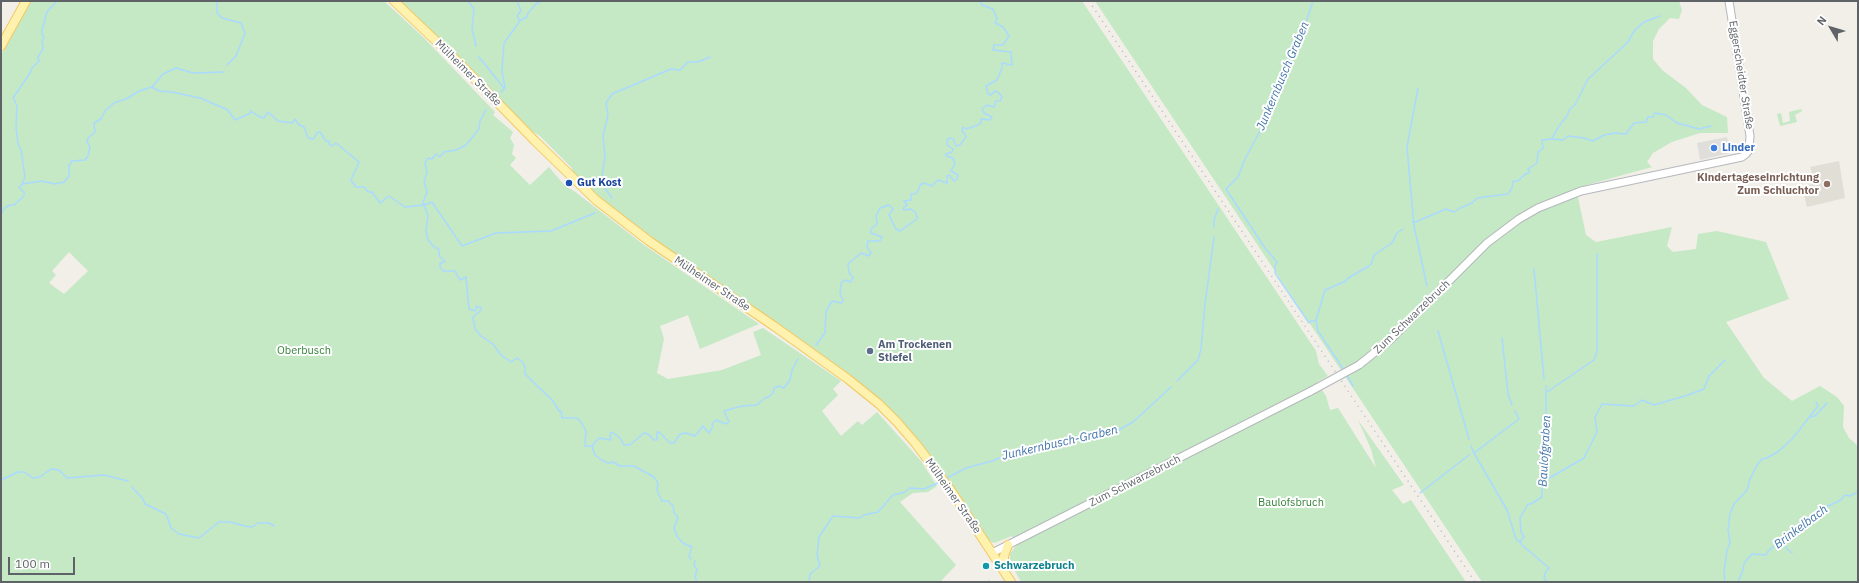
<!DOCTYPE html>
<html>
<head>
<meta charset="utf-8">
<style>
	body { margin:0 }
	#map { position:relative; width:1859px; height:583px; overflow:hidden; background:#f1efe8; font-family:"IBM Plex Sans",sans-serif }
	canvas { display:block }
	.frame { position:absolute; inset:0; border:2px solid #5f6368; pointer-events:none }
	.north { position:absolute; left:1811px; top:8px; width:40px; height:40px; -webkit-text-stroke:3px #fff; paint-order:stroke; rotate:308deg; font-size:11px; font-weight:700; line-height:16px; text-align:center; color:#5f6368 }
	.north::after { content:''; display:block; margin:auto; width:14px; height:18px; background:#5f6368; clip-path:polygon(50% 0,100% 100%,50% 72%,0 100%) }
	.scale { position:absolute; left:8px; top:557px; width:67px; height:18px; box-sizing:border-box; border:2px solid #5f6368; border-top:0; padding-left:5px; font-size:12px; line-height:14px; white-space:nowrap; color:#5f6368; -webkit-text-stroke:3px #fff; paint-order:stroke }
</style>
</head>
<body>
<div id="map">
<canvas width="1859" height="583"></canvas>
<div class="frame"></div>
<div class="north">N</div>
<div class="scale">100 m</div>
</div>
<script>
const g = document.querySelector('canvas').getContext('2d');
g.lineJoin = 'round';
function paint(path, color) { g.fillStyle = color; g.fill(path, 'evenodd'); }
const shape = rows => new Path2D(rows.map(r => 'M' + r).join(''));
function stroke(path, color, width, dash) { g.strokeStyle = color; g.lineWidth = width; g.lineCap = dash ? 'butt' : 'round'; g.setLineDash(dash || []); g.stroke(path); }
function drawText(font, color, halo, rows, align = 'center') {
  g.font = font + ' "IBM Plex Sans",sans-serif'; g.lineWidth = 4; g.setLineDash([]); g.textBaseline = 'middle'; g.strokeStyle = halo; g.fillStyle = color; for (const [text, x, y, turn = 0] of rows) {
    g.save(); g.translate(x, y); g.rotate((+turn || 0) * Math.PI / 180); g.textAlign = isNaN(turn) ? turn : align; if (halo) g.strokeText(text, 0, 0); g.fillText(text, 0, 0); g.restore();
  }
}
paint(shape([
	[1727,137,1730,153,1700,160,1697,143]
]), '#e0deda');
paint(shape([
	[1839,161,1845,198,1807,207,1802,187,1815,183,1810,167]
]), '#e1ded6');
paint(shape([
	[31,1,384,1,423,37,495,112,493,115,513,132,510,138,514,145,512,154,516,158,510,165,530,185,549,167,565,186,574,191,644,245,759,324,700,349,688,315,660,326,664,339,657,373,668,379,722,370,761,355,753,332,763,328,841,381,833,389,838,395,822,411,841,436,858,421,862,425,877,412,921,461,937,486,928,492,913,493,900,502,956,565,940,582,1,582,1,55],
	[69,252,88,271,64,294,49,283,56,275,52,271],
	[399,1,1082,1,1316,351,1319,364,1328,376,1317,382,1326,396,1330,410,1338,408,1376,468,1371,449,1358,420,1404,485,1392,490,1403,504,1411,500,1466,582,1021,582,1010,562,1010,554,1017,544,1012,536,994,543,989,541,952,485,880,402,843,370,650,237,599,198,573,174,572,168,540,136,532,131],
	[1095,1,1679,1,1682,10,1679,19,1670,18,1659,29,1653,41,1653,59,1662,70,1686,88,1702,105,1727,117,1728,133,1700,133,1672,142,1653,153,1647,162,1652,167,1576,188,1586,235,1596,242,1672,227,1667,246,1673,252,1696,249,1698,234,1717,231,1766,242,1789,299,1726,322,1764,378,1792,401,1820,386,1837,397,1844,406,1843,427,1849,438,1858,446,1858,582,1482,582],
	[1801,109,1802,111,1795,115,1797,122,1780,126,1777,114,1781,113,1783,123,1790,121,1789,112]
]), '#c5e8c5');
stroke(shape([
	[217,1,217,13,222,18,241,23,245,33,236,56,227,65],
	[468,1,474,9,472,28,476,46],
	[1313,1,1301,38,1274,94,1268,116,1244,161,1238,177,1226,189,1265,248,1277,262,1275,266,1275,273,1309,323,1311,321,1316,321,1318,331,1344,370],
	[521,20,527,17,528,13,536,4,542,1],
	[479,57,504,88],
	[152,87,163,74,176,68,193,73,224,72],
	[1418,88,1407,147,1414,226,1427,286],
	[501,92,505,88,502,71,504,43,520,21,517,16,521,11,517,1],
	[1552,138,1559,126,1567,116,1570,109,1575,105,1588,79,1627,43,1635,30,1644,22,1660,16],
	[22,184,25,177,21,150,18,144,16,127,17,106,13,98,30,73,32,68,39,61,38,57,43,49,42,41,44,37,42,35,42,30,47,12,57,1],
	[612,198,601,183,605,156,603,136,608,115,606,103,612,94,671,69,680,70,688,62,698,62,710,57],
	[422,205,427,192,424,181,427,173,425,163,428,158,432,159,436,154,440,157,444,152,456,150,466,145,479,129,480,121,486,110],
	[424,205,432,202,462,246,496,233,551,231,595,213],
	[1,215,4,208,10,205,14,205,24,196,24,192,19,188,22,184,42,181,55,184,64,182,69,176,69,166,72,161,85,160,88,156,90,147,87,142,88,138,95,132,94,123,101,119,105,111,114,103,128,98,139,91,152,87,159,91,172,92,200,98,228,110,235,120,249,114,251,111,258,116,264,118,268,112,278,121,292,123,295,119,299,125,304,127,308,138,313,139,318,132,320,132,326,141,329,141,329,144,332,146,336,143,359,162,351,180,356,187,364,187,368,192,372,192,380,203,389,196,405,207,424,205,428,215,426,231,428,240,435,248,438,248,440,257,445,261,440,264,440,268,444,271,455,271,460,280,466,277,469,309,475,311,477,306,481,308,481,310,473,317,475,329,481,336,493,344,500,354,511,362,517,358,523,362,525,368,525,374,553,401,559,411,561,411,562,418,577,418,581,422,586,431,585,446,592,446,599,438,611,440,610,434,612,432,620,438,624,445,630,445,644,433,648,434,654,440,657,440,657,432,659,432,670,443,674,443,680,434,686,433,695,436,703,426,709,433,713,426,712,424,716,420,726,424,729,422,724,411,742,406,757,405,765,398,770,396,773,393,774,388,779,386,784,388,790,380,792,370,798,359],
	[1413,223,1446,209,1454,212,1460,208,1472,203,1477,198,1508,194,1512,188,1513,181,1518,181,1524,175,1530,172,1528,169,1537,163,1538,152,1543,148,1542,140,1552,139,1563,140,1568,136,1584,138,1593,141,1604,135,1615,133,1626,134,1634,123,1646,122,1648,117,1653,117,1655,113,1666,115,1677,123,1699,129,1711,126],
	[1214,227,1214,220,1218,209],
	[1534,269,1544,379],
	[1316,320,1325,290,1346,281,1348,278,1369,266,1371,264,1374,255,1392,243,1397,233,1403,229],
	[1438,331,1469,439],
	[1502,338,1508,394,1512,405],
	[816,345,825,333,826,311,832,301,841,303,843,301,840,293,841,283,845,280,851,282,853,277,849,273,848,264,861,253,869,256,871,253,867,247,868,241,880,241,882,237,871,233,871,229,877,224,876,216,880,208,889,205,893,209,889,215,896,229,900,231,917,219,916,213,911,209,904,210,903,208,907,205,904,201,911,200,911,194,915,194,918,191,920,185,924,183,932,186,938,180,947,183,947,176,949,175,954,181,957,179,958,175,951,171,955,164,953,158,946,156,946,154,952,152,953,149,947,145,947,140,949,138,953,139,956,146,960,145,966,137,965,134,962,131,963,127,966,129,978,125,981,123,981,119,990,120,992,117,984,113,982,109,987,105,994,107,996,101,1000,101,1002,97,998,92,995,91,991,95,988,94,986,86,997,80,1002,68,1002,63,1012,65,1011,52,993,50,994,45,1003,45,1009,36,1003,27,995,23,997,19,993,9,982,5,980,1],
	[1346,374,1353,386],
	[1177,381,1198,360,1201,349,1205,304,1214,237],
	[1546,386,1546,480,1542,486,1542,497,1531,504,1528,504,1520,518,1521,532,1524,537,1520,541,1522,545,1549,568,1546,571,1544,578,1547,582],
	[1547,392,1594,360,1597,351,1597,254],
	[1809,417,1815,416,1827,403],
	[592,446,595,455,603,461,608,463,613,462,620,466,634,466,654,477,658,483,657,490,662,501,668,501,673,506,674,513,678,517,674,528,677,536,683,543,692,547,689,556,691,559],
	[1471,446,1474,453,1507,510,1516,539,1521,543],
	[1474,453,1519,419,1515,411],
	[945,479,966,468,992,461,1021,449,1044,448,1050,443,1076,440,1098,432,1115,432,1133,422,1171,387],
	[1,480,18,472,24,472,33,478,40,477,51,469,59,470,67,478,104,475,128,481],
	[1546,480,1584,458,1597,432,1595,417,1602,404,1634,406,1642,400,1654,405,1685,396,1704,389,1709,376,1725,360],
	[132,487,143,499,145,504,166,514,171,528,179,534,199,538,219,522,230,522,245,526,252,527,258,523,269,523,274,526],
	[1420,493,1469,455],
	[1784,543,1787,549,1792,553],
	[695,561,694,566,697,569,695,577,697,582],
	[809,582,810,574,820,566,817,555,819,537,833,516,860,518,864,515,878,512,893,495,905,492,910,488,924,489,940,482],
	[988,582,989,581],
	[1725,582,1724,572,1727,550,1730,543,1728,530,1730,514,1734,504,1747,490,1750,479,1757,465,1762,459,1767,458,1779,451,1793,438,1818,406,1816,402],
	[1738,582,1743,570,1744,563,1752,554,1766,555,1768,551,1776,545,1784,543,1788,537,1816,515,1820,514,1826,507,1841,500,1845,495,1850,496,1858,492]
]), '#aadaff', 1.5);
const minor = shape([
	[1359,365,1390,340,1487,243,1519,219,1538,208,1581,191,1742,157,1746,154,1749,150,1750,136,1729,1],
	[992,553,1311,391]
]);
const major = shape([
	[394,1,458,62,535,141,596,200,649,241,774,326,848,379,879,404,897,422,916,444,952,492,1011,582],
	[1,46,26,1],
	[1004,570,1004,556,1008,545]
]);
stroke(minor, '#b5b8bc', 9);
stroke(major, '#f2c960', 10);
stroke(minor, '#fff', 7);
stroke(major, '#fff2af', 8);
stroke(shape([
	[1089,1,1475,582]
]), '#b6b7b8', 1.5, [1, 5]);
const minorBridge = shape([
	[1311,391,1359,365]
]);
stroke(minorBridge, '#b5b8bc', 9, []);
stroke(minorBridge, '#fff', 7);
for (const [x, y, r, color] of [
	[1714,148,4,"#3f7fe0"],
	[569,183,4,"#1a4fb4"],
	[1827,184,4,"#8d6e63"],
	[870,351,4,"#5c6f8a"],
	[986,566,4,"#0f9aa8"]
]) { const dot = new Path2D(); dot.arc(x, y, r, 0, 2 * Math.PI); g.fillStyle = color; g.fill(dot); stroke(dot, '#fff', 1.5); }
drawText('11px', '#5f6368', '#fff', [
	["Mülheimer Straße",468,73,45],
	["Eggerscheidter Straße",1741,75,81],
	["Mülheimer Straße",712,284,34],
	["Zum Schwarzebruch",1412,317,-44],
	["Zum Schwarzebruch",1135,481,-27],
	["Mülheimer Straße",953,496,55]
]);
drawText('bold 11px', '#366cbe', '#fff', [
	["Linder",1722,148]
], 'left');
drawText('bold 11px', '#785e54', '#fff', [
	["Kindertageseinrichtung",1819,178],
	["Zum Schluchtor",1819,191]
], 'right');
drawText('bold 11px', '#164399', '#fff', [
	["Gut Kost",577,183]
], 'left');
drawText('bold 11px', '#4e5e75', '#fff', [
	["Am Trockenen",878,345],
	["Stiefel",878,358]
], 'left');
drawText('11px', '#348238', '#fff', [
	["Oberbusch",304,351],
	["Baulofsbruch",1291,503]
]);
drawText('bold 11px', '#0d838f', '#fff', [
	["Schwarzebruch",994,566]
], 'left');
drawText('italic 12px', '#4174aa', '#fff', [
	["Junkernbusch Graben",1283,76,-67],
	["Junkernbusch-Graben",1060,443,-13],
	["Baulofgraben",1545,451,-87],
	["Brinkelbach",1801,527,-37]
]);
</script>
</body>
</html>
